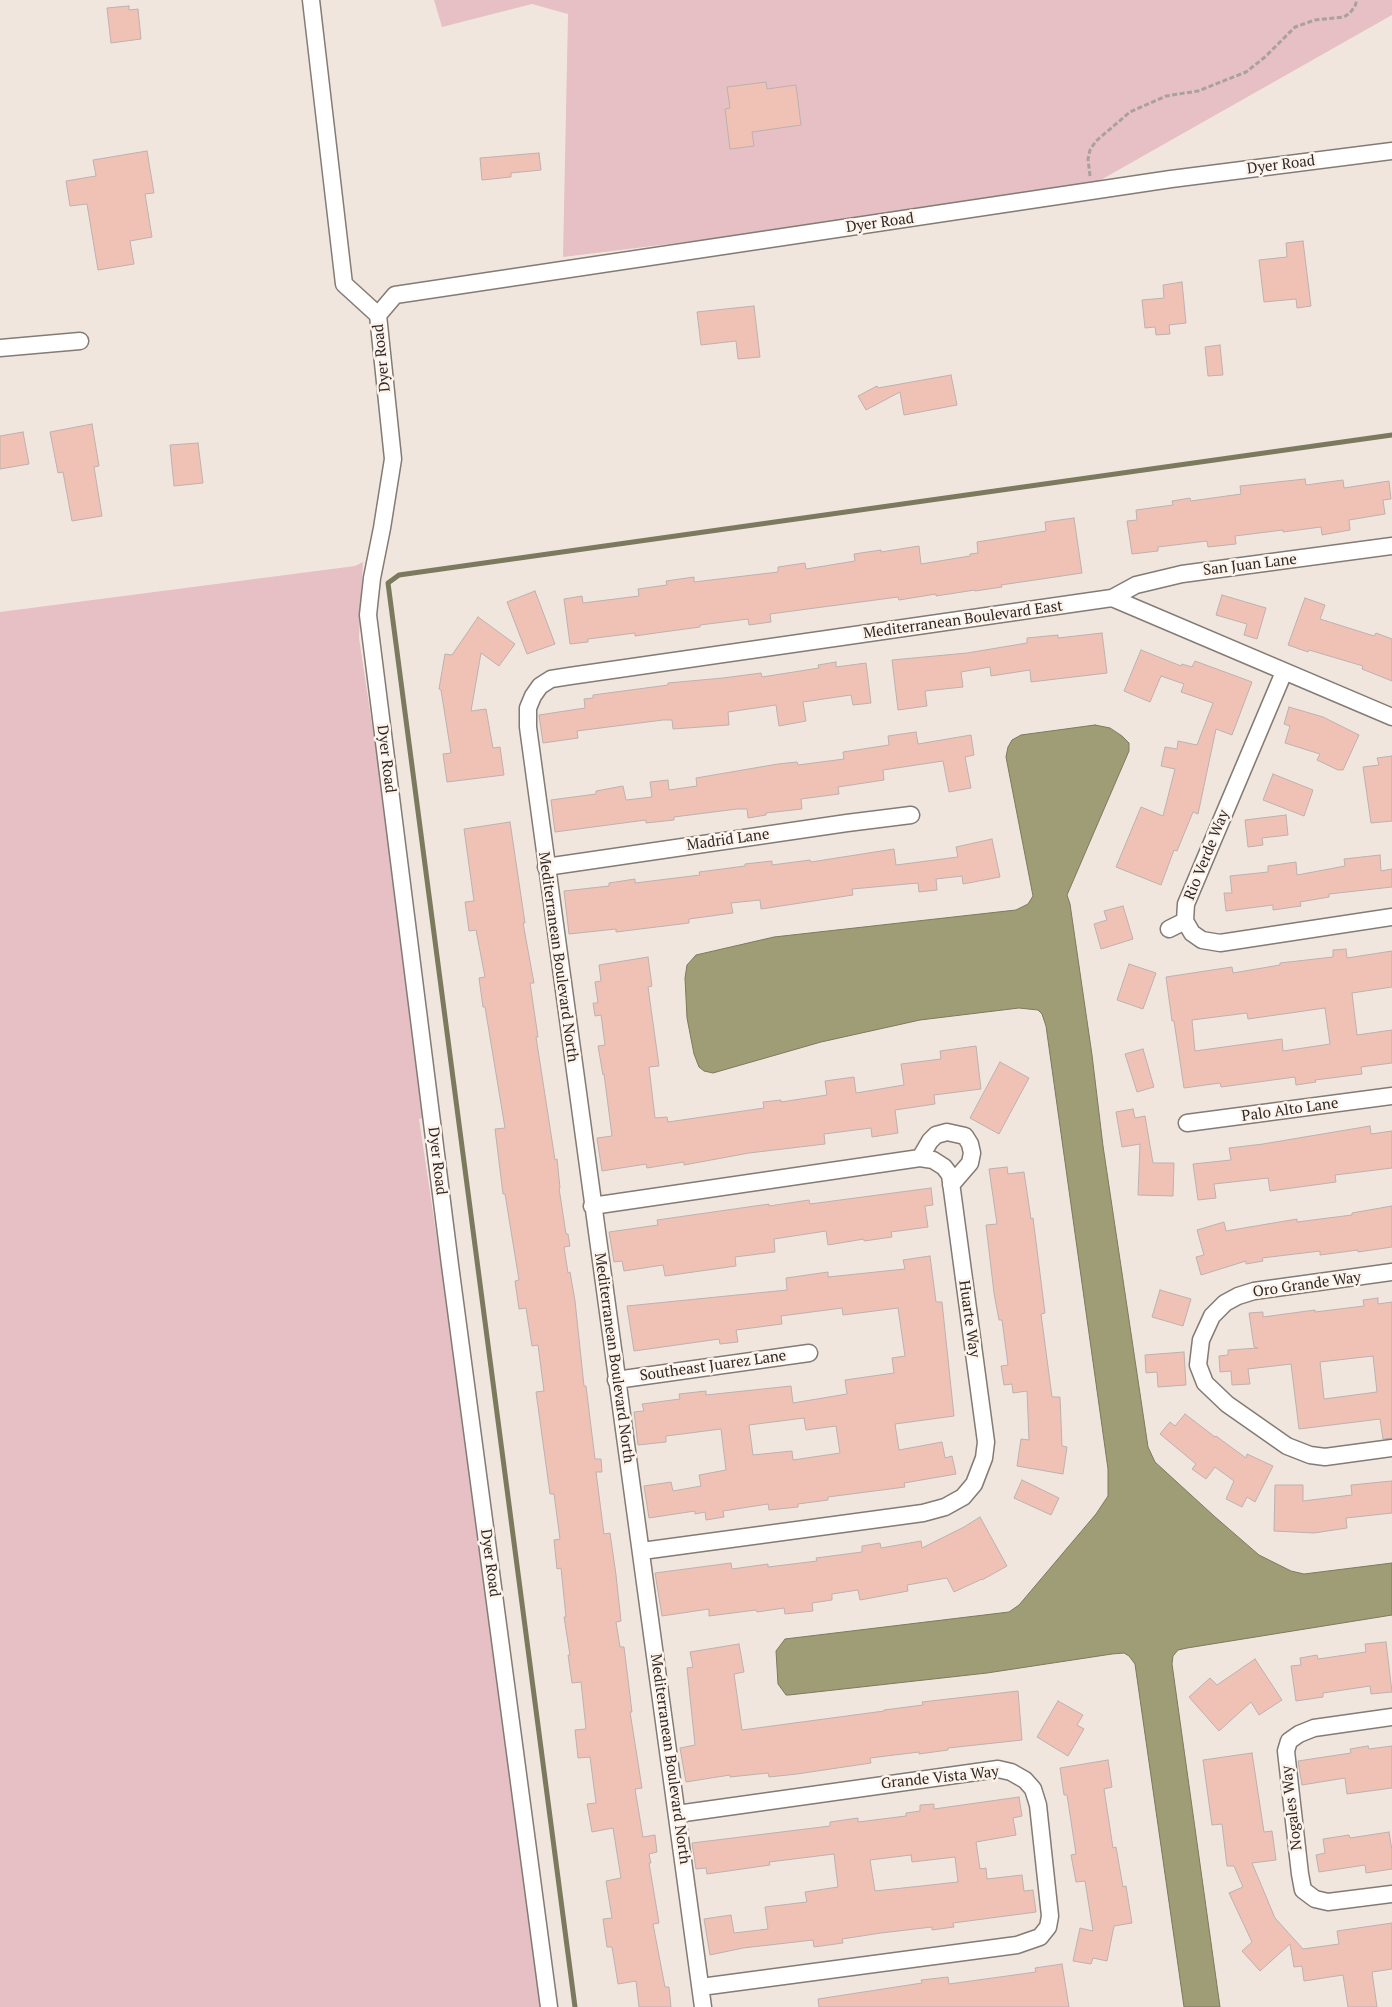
<!DOCTYPE html>
<html>
<head>
<meta charset="utf-8">
<style>
	body { margin:0 }
	canvas { display:block; background:#f0e6de }
</style>
</head>
<body>
<canvas width="1392" height="2007"></canvas>
<script>
const g = document.querySelector('canvas').getContext('2d');
g.lineJoin = 'round';
function paint(path, color) { g.fillStyle = color; g.fill(path, 'evenodd'); }
const shape = rows => new Path2D(rows.map(r => 'M' + r).join(''));
function stroke(path, color, width, dash) { g.strokeStyle = color; g.lineWidth = width; g.lineCap = dash ? 'butt' : 'round'; g.setLineDash(dash || []); g.stroke(path); }
function drawText(font, color, halo, rows, align = 'center') {
  g.font = font + ' "PT Serif",serif'; g.lineWidth = 5; g.setLineDash([]); g.textBaseline = 'middle'; g.strokeStyle = halo; g.fillStyle = color; for (const [text, x, y, turn = 0] of rows) {
    g.save(); g.translate(x, y); g.rotate((+turn || 0) * Math.PI / 180); g.textAlign = isNaN(turn) ? turn : align; if (halo) g.strokeText(text, 0, 0); g.fillText(text, 0, 0); g.restore();
  }
}
paint(shape([
	[434,0,1392,0,1392,15,1076,194,563,257,568,14,532,4,442,27],
	[363,562,359,638,431,1116,419,1119,552,2007,0,2007,0,612,355,566]
]), '#e6c0c4');
const water = shape([
	[1095,725,1110,728,1122,736,1129,743,1129,751,1067,895,1070,904,1092,1055,1103,1146,1148,1447,1155,1462,1214,1516,1259,1555,1291,1571,1304,1574,1392,1563,1392,1615,1187,1648,1178,1650,1173,1656,1172,1664,1220,2007,1184,2007,1135,1664,1129,1656,1124,1653,1112,1654,987,1673,789,1695,786,1695,778,1684,776,1651,785,1639,1009,1612,1019,1605,1096,1514,1108,1496,1108,1469,1046,1026,1042,1014,1038,1010,1019,1008,920,1020,821,1042,713,1073,704,1071,699,1067,694,1054,687,1018,685,978,687,965,696,955,774,937,1016,910,1028,904,1033,896,1006,757,1008,747,1012,740,1021,735,1095,725]
]);
paint(water, '#9e9d76');
stroke(water, '#7c7a5e', 1);
stroke(shape([
	[575,2007,388,583,399,575,1392,435]
]), '#7c7a5e', 5);
const building = shape([
	[129,6,129,10,138,9,141,39,111,43,107,8,129,6],
	[766,82,767,89,796,85,801,125,752,132,754,146,730,149,725,109,730,108,727,87,766,82],
	[147,151,154,193,145,194,152,237,130,241,134,264,98,270,87,204,70,206,66,181,96,176,93,160,147,151],
	[539,153,541,170,511,173,511,177,482,180,480,158,539,153],
	[1303,241,1311,306,1297,308,1296,299,1264,302,1259,260,1287,257,1286,243,1303,241],
	[1182,282,1186,323,1169,325,1170,334,1156,335,1155,327,1145,328,1142,300,1164,298,1163,285,1182,282],
	[754,306,760,357,738,359,736,341,701,345,697,312,754,306],
	[1220,345,1223,375,1208,376,1205,347,1220,345],
	[951,375,957,405,904,415,900,392,866,410,858,396,877,386,878,388,951,375],
	[92,424,99,466,94,467,102,516,72,521,63,472,58,473,50,432,92,424],
	[23,432,29,464,0,469,0,436,23,432],
	[198,443,203,483,174,486,170,445,198,443],
	[1305,479,1306,485,1343,480,1344,488,1389,481,1391,499,1383,500,1385,514,1349,520,1350,530,1322,535,1321,527,1283,532,1283,530,1235,536,1236,544,1208,547,1207,541,1158,547,1158,551,1132,554,1127,521,1137,520,1136,510,1173,505,1172,501,1190,498,1191,501,1241,494,1240,486,1305,479],
	[1074,518,1082,573,1001,585,1002,587,975,591,975,590,936,596,936,594,899,600,898,597,770,614,771,622,749,625,748,619,700,625,700,627,663,632,635,636,635,633,588,639,588,642,570,644,564,599,582,596,583,603,639,596,638,589,667,585,666,581,694,577,694,582,778,572,778,567,805,563,806,569,855,561,854,554,881,550,881,552,919,546,921,564,970,556,970,554,978,553,977,542,1046,531,1045,522,1074,518],
	[535,591,555,644,527,654,507,602,535,591],
	[1222,595,1266,608,1257,639,1244,635,1247,624,1216,615,1222,595],
	[1305,598,1325,605,1320,619,1374,636,1376,633,1392,639,1392,681,1362,669,1363,666,1309,650,1308,652,1288,645,1305,598],
	[478,617,515,644,499,666,481,653,471,711,486,709,493,748,500,747,504,775,447,782,443,754,451,753,441,690,439,689,445,654,452,655,478,617],
	[1102,633,1107,673,1031,682,1030,670,991,676,990,667,961,672,963,687,925,691,927,706,898,710,892,660,967,653,1027,643,1027,638,1058,635,1058,638,1102,633],
	[1141,650,1181,666,1182,664,1192,667,1195,661,1252,682,1232,735,1216,729,1198,814,1193,812,1177,851,1174,850,1161,885,1116,867,1141,807,1163,816,1175,769,1161,766,1165,747,1177,749,1178,741,1197,745,1213,703,1181,692,1184,684,1161,676,1150,702,1124,691,1141,650],
	[836,662,836,667,866,663,871,703,853,705,851,695,803,702,806,721,779,726,776,705,728,712,729,725,673,729,672,720,663,720,577,731,578,738,543,743,539,715,585,708,584,699,593,698,593,695,668,685,668,683,723,678,761,673,762,677,819,668,818,665,836,662],
	[1289,707,1323,717,1359,735,1343,770,1338,770,1317,760,1320,754,1285,743,1290,726,1284,724,1289,707],
	[916,732,918,744,971,735,974,755,965,757,971,788,949,792,943,761,883,770,884,780,838,787,839,794,801,799,802,809,766,813,766,815,748,818,747,809,737,809,674,817,674,820,646,823,646,820,555,832,551,800,596,794,596,791,623,786,626,800,652,797,650,782,668,780,669,790,697,786,696,778,778,764,797,762,798,765,844,759,843,752,889,745,888,736,916,732],
	[1392,756,1392,821,1371,823,1363,767,1379,765,1377,758,1392,756],
	[1273,774,1313,790,1304,816,1263,800,1273,774],
	[1286,815,1288,835,1262,838,1263,845,1248,847,1245,820,1286,815],
	[510,822,525,923,523,923,534,983,530,983,538,1037,536,1037,555,1160,557,1159,560,1188,559,1188,566,1234,568,1234,570,1246,564,1247,568,1273,570,1272,575,1301,584,1386,586,1386,595,1459,601,1459,602,1472,596,1472,604,1534,610,1533,616,1575,621,1621,616,1622,620,1647,624,1647,632,1712,630,1712,642,1788,635,1789,643,1837,655,1835,657,1852,649,1854,651,1863,649,1863,659,1923,653,1924,665,1987,669,1987,671,2007,639,2007,636,1981,618,1984,612,1947,607,1947,603,1919,612,1918,606,1881,621,1878,613,1828,592,1832,587,1804,596,1803,590,1757,578,1758,575,1730,586,1729,581,1682,572,1683,568,1655,570,1655,564,1617,566,1617,561,1568,557,1569,554,1540,560,1539,554,1494,550,1494,536,1392,544,1391,538,1345,532,1346,526,1308,519,1309,515,1281,519,1280,505,1194,503,1194,495,1129,505,1128,485,1007,483,1007,479,978,485,977,476,930,469,931,465,902,474,901,464,829,510,822],
	[992,839,1000,877,963,884,962,876,936,879,937,890,919,892,918,883,852,889,853,895,761,909,760,900,731,903,733,913,689,919,689,923,616,932,616,929,569,934,564,891,609,886,609,883,635,879,635,883,700,875,699,872,745,866,745,864,772,861,772,865,810,860,811,862,894,849,896,865,958,857,956,847,992,839],
	[1380,855,1381,871,1392,869,1392,887,1329,894,1329,897,1300,902,1301,906,1273,910,1273,905,1226,911,1224,893,1232,893,1230,876,1268,872,1268,866,1296,862,1297,875,1345,866,1344,859,1380,855],
	[1123,906,1133,939,1101,949,1094,924,1107,920,1104,911,1123,906],
	[1346,949,1347,958,1392,951,1392,987,1352,993,1357,1035,1392,1030,1392,1063,1361,1067,1362,1074,1315,1080,1316,1082,1296,1085,1295,1077,1221,1087,1220,1083,1184,1088,1174,1021,1172,1021,1166,977,1232,967,1233,973,1280,965,1280,963,1333,957,1333,950,1346,949],
	[1325,1008,1330,1044,1283,1051,1282,1039,1195,1051,1192,1020,1247,1013,1248,1019,1325,1008],
	[648,957,652,986,648,987,659,1066,649,1067,655,1118,667,1117,668,1122,764,1108,763,1102,781,1100,781,1102,827,1095,825,1081,854,1077,856,1093,904,1085,901,1064,941,1059,940,1051,976,1046,981,1089,934,1095,935,1104,895,1110,898,1133,872,1137,871,1128,824,1134,825,1144,749,1153,684,1165,684,1162,647,1168,646,1164,602,1171,597,1138,612,1136,604,1074,603,1075,598,1046,605,1045,601,1015,595,1016,593,1003,598,1003,595,982,601,981,599,965,648,957],
	[1129,964,1156,973,1143,1009,1117,1000,1129,964],
	[1143,1049,1154,1087,1137,1092,1125,1054,1143,1049],
	[1000,1062,1029,1078,999,1134,970,1118,1000,1062],
	[1133,1109,1135,1118,1145,1116,1153,1163,1174,1163,1173,1196,1138,1195,1140,1144,1122,1147,1116,1112,1133,1109],
	[1370,1126,1371,1134,1392,1131,1392,1168,1335,1175,1336,1182,1270,1191,1268,1178,1214,1184,1216,1198,1198,1200,1193,1164,1231,1160,1229,1148,1263,1144,1370,1126],
	[1007,1167,1008,1174,1024,1172,1031,1219,1033,1218,1045,1313,1041,1314,1052,1397,1060,1397,1062,1446,1067,1447,1063,1474,1017,1466,1021,1439,1029,1440,1027,1391,1013,1393,1012,1384,1004,1385,1001,1366,1008,1365,1002,1320,999,1320,994,1293,986,1225,997,1224,989,1169,1007,1167],
	[931,1188,933,1205,925,1206,928,1227,891,1232,892,1237,864,1241,864,1239,828,1245,826,1231,774,1239,775,1252,735,1257,736,1266,665,1276,663,1265,624,1271,622,1261,614,1262,609,1232,658,1225,657,1220,769,1204,769,1206,809,1200,810,1204,931,1188],
	[1392,1206,1392,1247,1358,1252,1358,1250,1320,1255,1320,1251,1262,1258,1263,1261,1246,1264,1246,1261,1201,1275,1196,1257,1204,1255,1197,1230,1224,1222,1226,1231,1297,1219,1297,1222,1352,1215,1352,1213,1392,1206],
	[930,1256,936,1302,942,1302,954,1416,895,1424,899,1450,942,1442,945,1458,952,1456,956,1474,904,1483,905,1487,828,1497,828,1500,798,1504,798,1507,769,1510,768,1504,723,1511,724,1517,706,1520,705,1512,695,1514,695,1511,649,1518,644,1486,671,1482,673,1491,701,1486,699,1475,726,1470,721,1429,666,1436,666,1442,638,1445,634,1412,644,1411,642,1404,680,1399,679,1394,706,1391,706,1395,791,1386,793,1403,847,1394,845,1380,894,1373,892,1358,905,1356,898,1308,843,1315,842,1308,781,1316,782,1324,736,1330,738,1342,720,1344,719,1339,634,1351,627,1306,787,1290,786,1278,828,1272,828,1277,905,1269,903,1260,930,1256],
	[804,1418,806,1430,836,1426,840,1453,793,1460,792,1451,753,1455,749,1425,804,1418],
	[1160,1290,1191,1299,1183,1326,1152,1317,1160,1290],
	[1378,1298,1378,1304,1392,1302,1392,1438,1383,1439,1380,1419,1299,1429,1291,1364,1248,1369,1250,1384,1232,1385,1231,1371,1220,1372,1219,1356,1228,1355,1228,1350,1258,1348,1254,1347,1249,1313,1263,1312,1263,1317,1315,1310,1315,1312,1364,1306,1363,1300,1378,1298],
	[1373,1356,1377,1392,1324,1399,1320,1362,1373,1356],
	[1184,1352,1186,1385,1158,1387,1157,1372,1146,1373,1145,1355,1184,1352],
	[1185,1414,1215,1437,1216,1436,1246,1458,1247,1454,1273,1466,1255,1502,1247,1497,1242,1507,1226,1499,1234,1481,1215,1467,1206,1479,1192,1469,1196,1464,1160,1434,1170,1422,1175,1426,1185,1414],
	[1022,1480,1059,1498,1051,1515,1014,1498,1022,1480],
	[1392,1481,1392,1513,1346,1518,1347,1528,1314,1533,1274,1531,1275,1485,1303,1485,1303,1501,1352,1495,1351,1485,1392,1481],
	[980,1517,1007,1566,982,1580,982,1579,954,1592,947,1578,907,1585,908,1591,860,1600,858,1590,832,1594,832,1600,812,1603,813,1611,785,1614,784,1608,757,1612,756,1610,709,1616,709,1609,662,1616,655,1573,731,1563,732,1569,768,1564,768,1567,817,1561,816,1558,862,1552,862,1546,880,1543,881,1548,921,1541,922,1548,964,1527,980,1517],
	[1386,1642,1392,1692,1371,1694,1370,1686,1323,1693,1323,1697,1296,1701,1291,1666,1301,1665,1300,1658,1317,1655,1318,1659,1366,1652,1365,1644,1386,1642],
	[739,1644,744,1672,734,1674,742,1730,884,1711,884,1710,923,1705,922,1702,1018,1691,1022,1740,948,1748,948,1750,919,1754,919,1752,870,1758,871,1763,797,1774,769,1777,768,1773,730,1777,730,1775,686,1782,680,1748,695,1745,687,1668,693,1667,690,1652,739,1644],
	[1255,1659,1282,1700,1259,1715,1251,1702,1219,1731,1189,1697,1210,1678,1217,1685,1255,1659],
	[1058,1701,1083,1715,1077,1725,1084,1729,1068,1756,1037,1737,1058,1701],
	[1368,1746,1369,1749,1392,1746,1392,1788,1347,1794,1345,1778,1302,1785,1298,1761,1351,1753,1350,1749,1368,1746],
	[1252,1753,1264,1832,1272,1831,1276,1860,1252,1863,1275,1918,1303,1949,1339,1944,1337,1931,1392,1923,1392,1969,1372,1972,1377,2007,1348,2007,1343,1975,1304,1981,1302,1966,1294,1967,1290,1944,1260,1971,1242,1951,1252,1942,1229,1893,1243,1887,1234,1866,1227,1866,1222,1824,1212,1825,1203,1760,1252,1753],
	[1108,1760,1112,1787,1104,1789,1113,1848,1116,1847,1123,1887,1126,1886,1132,1923,1114,1926,1107,1961,1093,1958,1091,1964,1073,1961,1080,1928,1093,1931,1085,1881,1076,1882,1071,1855,1076,1854,1067,1795,1064,1795,1060,1768,1108,1760],
	[1019,1797,1022,1816,1013,1818,1016,1835,976,1842,980,1869,986,1868,987,1879,1022,1875,1024,1891,1033,1890,1036,1912,953,1923,954,1927,932,1930,932,1927,881,1933,842,1939,843,1943,814,1947,813,1940,743,1948,710,1955,704,1919,731,1915,734,1933,768,1929,765,1907,807,1902,805,1892,838,1887,834,1854,769,1862,770,1865,707,1874,706,1868,696,1869,692,1843,830,1826,830,1822,858,1818,858,1822,906,1816,906,1813,920,1811,920,1805,934,1804,934,1809,1019,1797],
	[911,1855,912,1862,955,1857,958,1882,875,1891,870,1860,911,1855],
	[1389,1832,1392,1850,1392,1869,1366,1873,1365,1865,1319,1872,1316,1855,1325,1853,1323,1839,1349,1835,1350,1838,1389,1832],
	[1062,1964,1069,2007,819,2007,818,1999,922,1983,921,1980,948,1977,949,1984,1036,1972,1035,1968,1062,1964]
]);
paint(building, '#f0c2b6');
stroke(building, '#bdb1ae', 1);
const minor = shape([
	[311,0,344,284,378,315],
	[0,348,80,341],
	[1112,598,1136,585,1182,574,1392,546],
	[1284,672,1186,904,1185,921,1192,933,1202,940,1220,943,1392,917],
	[546,867,847,823,911,815],
	[1169,929,1185,921],
	[1187,1123,1392,1096],
	[920,1158,930,1141,936,1135,947,1132,965,1136,970,1144,972,1153,970,1163,951,1185],
	[592,1206,920,1158,933,1160,944,1167,950,1175,986,1442,984,1458,974,1484,963,1497,945,1507,923,1513,642,1551],
	[1392,1272,1254,1291,1238,1296,1225,1303,1212,1316,1201,1340,1198,1365,1205,1383,1227,1404,1287,1446,1310,1455,1325,1457,1392,1448],
	[616,1380,809,1353],
	[1392,1717,1314,1728,1299,1734,1289,1741,1286,1751,1300,1874,1303,1890,1315,1899,1328,1902,1392,1894],
	[677,1814,998,1769,1011,1772,1025,1780,1033,1789,1038,1805,1050,1916,1048,1927,1040,1937,1017,1945,701,1987],
	[549,2007,450,1265,368,615,372,578,382,528,393,459,378,315,395,295,1171,179,1392,151],
	[703,2007,528,727,528,708,533,696,540,686,551,679,570,676,1112,598,1392,717]
]);
stroke(minor, '#837b74', 19);
stroke(shape([
	[1090,176,1088,159,1090,150,1096,141,1130,112,1166,96,1198,91,1246,72,1265,57,1295,27,1315,20,1344,17,1350,13,1355,6,1357,0]
]), '#a9a19b', 3, [5, 2.5]);
stroke(minor, '#fff', 16);
drawText('15px', '#2d2926', '#fdf3eb', [
	["Dyer Road",1281,165,-7],
	["Dyer Road",880,223,-8],
	["Dyer Road",382,358,-96],
	["San Juan Lane",1250,565,-7],
	["Mediterranean Boulevard East",963,620,-8],
	["Dyer Road",386,759,83],
	["Madrid Lane",728,840,-8],
	["Rio Verde Way",1207,855,-68],
	["Mediterranean Boulevard North",558,957,82],
	["Palo Alto Lane",1290,1110,-8],
	["Dyer Road",437,1161,83],
	["Oro Grande Way",1307,1285,-8],
	["Huarte Way",969,1319,82],
	["Mediterranean Boulevard North",614,1358,82],
	["Southeast Juarez Lane",713,1366,-8],
	["Dyer Road",490,1563,82],
	["Mediterranean Boulevard North",670,1759,82],
	["Grande Vista Way",940,1778,-6],
	["Nogales Way",1292,1808,-97]
]);
</script>
</body>
</html>
